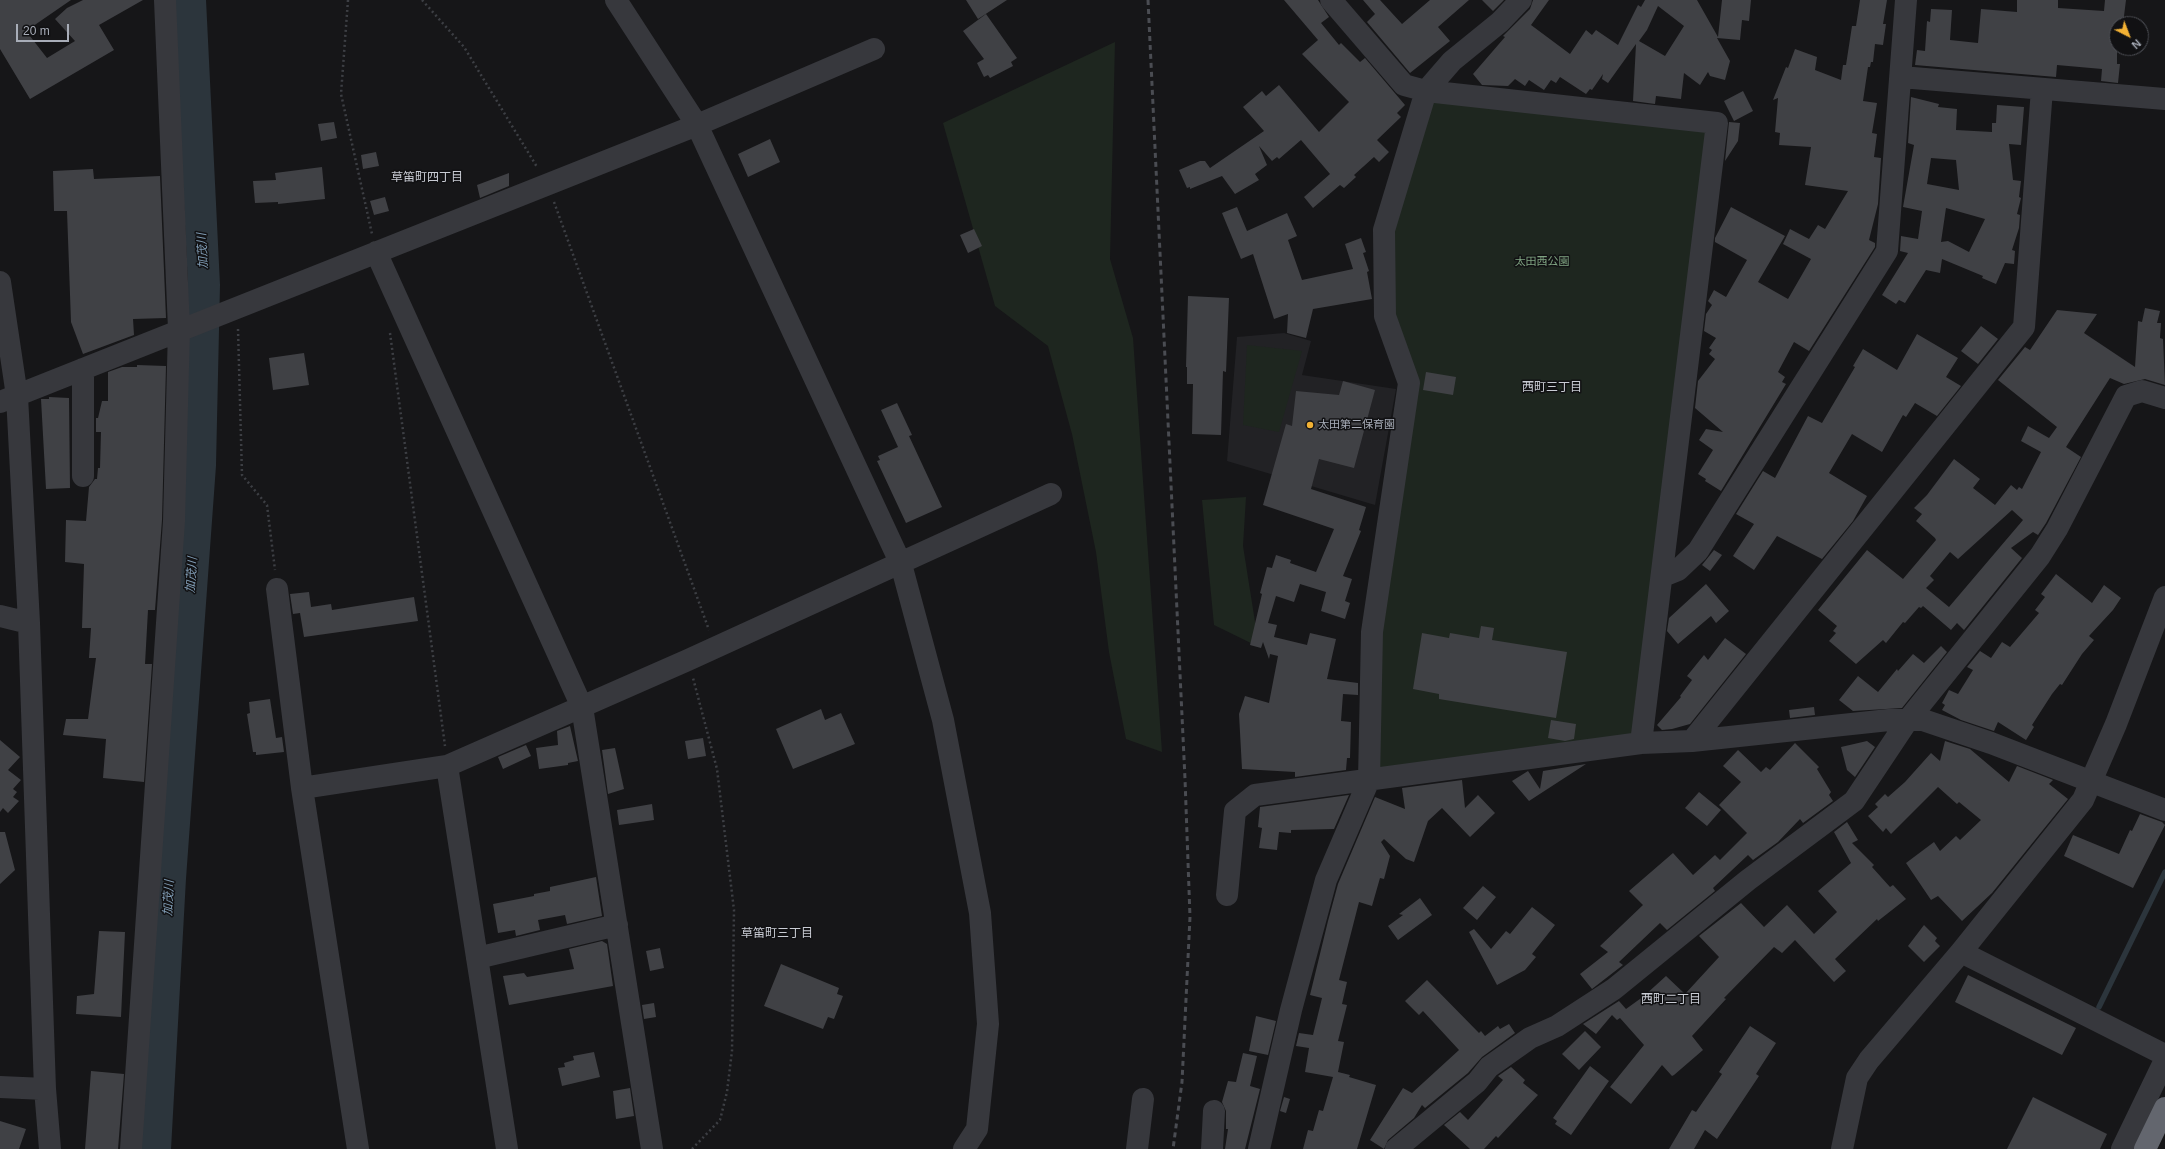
<!DOCTYPE html>
<html>
<head>
<meta charset="utf-8">
<style>
	body { margin:0 }
	#map { position:relative; width:2165px; height:1149px; overflow:hidden; background:#161618; font-family:Helvetica,sans-serif }
	canvas { display:block }
	.north { position:absolute; left:2109px; top:16px; width:40px; height:40px; box-sizing:border-box; background:#111113; border:1px solid #4d4f55; border-radius:50%; rotate:138deg; font-size:11px; font-weight:700; line-height:16px; text-align:center; color:#a8adb8 }
	.north::after { content:''; display:block; margin:auto; width:14px; height:18px; background:#f2b134; clip-path:polygon(50% 0,100% 100%,50% 72%,0 100%) }
	.scale { position:absolute; left:16px; top:24px; width:53px; height:18px; box-sizing:border-box; border:2px solid #a8adb8; border-top:0; padding-left:5px; font-size:12px; line-height:14px; white-space:nowrap; color:#a8adb8; -webkit-text-stroke:3px #111113; paint-order:stroke }
</style>
</head>
<body>
<div id="map">
<canvas width="2165" height="1149"></canvas>
<div class="north">N</div>
<div class="scale">20 m</div>
</div>
<script>
const g = document.querySelector('canvas').getContext('2d');
g.lineJoin = 'round';
function paint(path, color) { g.fillStyle = color; g.fill(path, 'evenodd'); }
const shape = rows => new Path2D(rows.map(r => 'M' + r).join(''));
function stroke(path, color, width, dash) { g.strokeStyle = color; g.lineWidth = width; g.lineCap = dash ? 'butt' : 'round'; g.setLineDash(dash || []); g.stroke(path); }
function drawText(font, color, halo, rows, align = 'center') {
  g.font = font + ' Helvetica,"Noto Sans JP",sans-serif'; g.lineWidth = 3; g.setLineDash([]); g.textBaseline = 'middle'; g.strokeStyle = halo; g.fillStyle = color; for (const [text, x, y, turn = 0] of rows) {
    g.save(); g.translate(x, y); g.rotate((+turn || 0) * Math.PI / 180); g.textAlign = isNaN(turn) ? turn : align; if (halo) g.strokeText(text, 0, 0); g.fillText(text, 0, 0); g.restore();
  }
}
paint(shape([
	[1284,333,1311,341,1302,375,1396,389,1375,505,1227,461,1237,337]
]), '#222225');
paint(shape([
	[1115,42,1110,259,1133,338,1162,752,1126,739,1109,652,1096,552,1072,434,1048,346,995,306,943,123],
	[1426,91,1717,123,1641,743,1369,780,1372,632,1409,384,1385,316,1384,230],
	[1247,345,1302,351,1279,432,1243,425],
	[1246,497,1243,546,1259,647,1214,625,1202,500]
]), '#1e261f');
stroke(shape([
	[2099,1007,2165,872]
]), '#2c353c', 5.5);
stroke(shape([
	[155,1149,170,878,200,465,204,285,190,0]
]), '#2c353c', 32);
paint(shape([
	[0,0,71,0,26,31,47,58,75,41,55,19,67,8,83,0,143,0,99,25,114,50,30,99,0,49],
	[966,0,1007,0,978,19],
	[1284,0,1318,0,1329,17,1321,23,1339,45,1341,43,1360,62,1365,58,1405,105,1397,113,1401,117,1377,140,1389,152,1379,162,1374,157,1354,175,1356,177,1344,188,1340,185,1313,208,1304,197,1330,174,1301,140,1279,159,1277,157,1272,161,1259,146,1267,165,1255,174,1259,180,1235,194,1222,176,1190,189,1190,187,1187,188,1179,170,1200,161,1205,161,1210,168,1264,131,1243,107,1262,91,1266,96,1279,85,1319,132,1349,102,1302,54,1318,40],
	[1363,0,1380,0,1402,24,1430,0,1469,0,1438,27,1450,41,1410,73,1367,22,1375,14],
	[1482,0,1504,0,1493,11],
	[1533,0,1549,0,1531,25,1570,54,1586,30,1592,35,1596,30,1618,45,1638,5,1641,7,1645,0,1697,0,1718,37,1722,0,1751,0,1749,21,1742,20,1740,40,1717,38,1730,61,1725,80,1710,76,1708,72,1700,85,1684,73,1681,99,1656,96,1655,104,1633,101,1636,44,1608,83,1602,79,1603,74,1592,90,1590,89,1586,94,1560,77,1556,83,1551,80,1544,90,1529,80,1525,86,1515,79,1508,86,1482,85,1473,74,1505,37,1503,36,1530,9],
	[1658,6,1684,26,1665,56,1639,41,1647,30],
	[1860,0,1887,0,1883,24,1886,24,1883,45,1875,44,1873,62,1871,62,1870,67,1868,67,1863,101,1877,103,1872,133,1877,134,1874,157,1881,158,1878,204,1869,240,1875,243,1875,247,1809,351,1794,342,1778,372,1785,377,1782,382,1786,384,1721,491,1705,481,1706,479,1698,474,1713,450,1699,440,1706,429,1723,432,1695,408,1698,381,1715,359,1709,354,1712,350,1709,348,1716,338,1704,331,1706,314,1712,305,1708,301,1714,290,1726,297,1747,260,1715,242,1715,238,1731,207,1785,236,1758,282,1788,299,1811,259,1783,244,1790,229,1809,239,1818,225,1825,229,1848,191,1805,185,1811,147,1779,145,1780,133,1775,132,1778,98,1773,100,1786,67,1788,68,1795,49,1817,57,1815,70,1841,80,1843,65,1846,65,1852,26,1856,26],
	[2017,0,2058,0,2058,8,2104,11,2105,0,2126,0,2123,24,2117,24,2117,64,2120,64,2118,83,2101,81,2102,69,2057,65,2056,77,1915,65,1917,50,1925,51,1927,21,1930,22,1931,9,1952,10,1950,40,1978,43,1981,9,2017,12],
	[986,14,1017,58,1011,62,1013,66,990,78,988,75,984,77,977,63,984,59,963,31],
	[1743,91,1753,111,1734,121,1724,101],
	[1911,97,1939,104,1938,107,1957,109,1956,130,1992,132,1992,123,1996,123,1997,105,2024,107,2021,145,2009,144,2013,180,2021,181,2019,197,2021,198,2017,214,2020,215,2019,228,2012,250,2015,251,2014,264,2005,263,1996,284,1982,278,1983,276,1942,259,1940,273,1926,270,1905,303,1899,300,1896,304,1882,295,1908,253,1900,251,1901,236,1918,239,1922,211,1903,207,1914,145,1908,143],
	[1931,158,1956,160,1959,190,1927,184],
	[1946,208,1985,219,1969,252,1948,241,1941,242],
	[334,122,337,138,321,141,318,124],
	[1729,122,1740,123,1738,141,1725,161],
	[770,139,780,162,748,177,738,154],
	[376,152,379,166,363,169,361,155],
	[322,167,325,199,278,204,278,202,255,203,253,181,276,180,275,173],
	[93,169,94,179,160,176,166,318,133,319,134,335,83,354,71,322,67,211,54,211,53,171],
	[509,173,509,186,480,198,477,185],
	[385,197,389,211,374,215,370,201],
	[1237,207,1247,231,1287,213,1297,236,1288,240,1302,280,1353,269,1345,244,1361,238,1366,252,1363,253,1369,271,1367,272,1372,299,1313,309,1306,338,1287,333,1288,314,1274,319,1253,254,1241,259,1222,213],
	[974,229,982,246,968,253,960,235],
	[1188,296,1229,298,1226,372,1223,371,1221,435,1192,434,1193,384,1187,384,1187,367,1186,367],
	[2145,308,2160,311,2157,323,2161,323,2160,338,2163,339,2165,385,2145,379,2124,384,2110,378,2066,447,2081,457,2046,523,2038,535,2033,532,2011,548,2022,558,1964,630,1957,623,1951,630,1923,606,1921,608,1919,607,1905,623,1903,622,1886,643,1883,640,1856,664,1829,641,1836,633,1833,631,1837,626,1818,610,1867,550,1903,579,1936,540,1935,538,1916,521,1922,514,1914,508,1927,495,1954,459,1980,479,1973,488,1995,505,2011,485,2017,490,2019,487,2022,489,2041,452,2021,441,2028,426,2049,438,2057,427,1998,380,2025,347,2030,350,2057,310,2097,314,2084,333,2135,367,2138,321,2142,322],
	[2012,510,2023,520,1949,607,1926,588,1934,580,1930,576,1950,552,1958,559],
	[1981,326,1998,339,1978,364,1961,351],
	[1917,334,1958,358,1946,377,1961,386,1937,416,1915,403,1906,417,1903,415,1882,452,1852,434,1829,473,1867,496,1853,521,1822,559,1777,536,1754,570,1733,556,1754,524,1736,514,1763,471,1775,478,1808,416,1822,423,1855,367,1853,366,1863,349,1897,370],
	[304,353,309,385,273,390,269,358],
	[137,365,166,366,162,520,155,610,148,610,145,664,152,664,144,782,103,778,106,739,63,735,66,719,88,719,96,658,89,658,91,628,82,628,84,564,65,562,66,520,86,521,89,487,95,479,97,479,98,468,100,468,101,432,96,432,96,418,98,418,102,401,108,401,108,372,122,367,137,367],
	[1426,372,1456,377,1453,395,1423,390],
	[1343,381,1375,390,1354,468,1319,459,1311,489,1366,507,1359,530,1361,531,1343,576,1352,579,1345,601,1350,603,1345,619,1321,611,1326,592,1300,584,1294,602,1276,596,1268,623,1277,625,1274,637,1307,645,1310,633,1336,639,1327,679,1358,683,1358,695,1343,694,1341,721,1351,722,1350,758,1347,758,1346,770,1295,777,1295,772,1242,769,1239,714,1245,696,1269,703,1278,656,1270,654,1269,659,1263,642,1261,648,1250,645,1262,594,1260,593,1267,567,1272,568,1276,555,1291,560,1290,563,1316,572,1334,529,1263,505,1286,424,1292,426,1296,391,1339,395],
	[49,397,69,398,70,488,46,489,41,399,49,399],
	[897,403,912,435,909,436,942,507,906,523,877,461,880,460,878,456,898,447,881,410],
	[1714,550,1722,555,1710,571,1702,565],
	[2056,574,2092,603,2104,585,2121,598,2113,610,2089,636,2094,640,2082,654,2062,685,2060,684,2052,694,2032,725,2034,727,2026,740,1998,722,1994,731,1961,720,1942,710,1945,705,1942,703,1949,690,1958,694,1973,670,1967,667,1980,651,1991,658,2002,642,2010,647,2039,613,2035,610,2045,597,2041,594],
	[1706,584,1729,611,1716,623,1711,616,1678,644,1667,631,1669,618],
	[309,592,311,607,331,604,332,610,414,597,418,621,304,637,300,613,293,614,290,594],
	[1481,626,1494,628,1492,640,1567,652,1556,718,1439,699,1439,694,1413,689,1422,633,1449,638,1450,633,1479,638],
	[1725,638,1746,654,1690,724,1672,729,1662,730,1657,725,1681,697,1680,696,1692,680,1687,676,1704,655,1708,660],
	[1941,646,1947,652,1902,708,1853,711,1839,700,1858,676,1878,692,1897,669,1898,671,1913,654,1924,663],
	[270,699,276,738,282,737,284,752,256,755,256,752,253,752,247,714,250,713,249,702],
	[1814,707,1815,715,1790,718,1789,710],
	[821,709,825,720,841,713,855,744,793,769,776,729],
	[1551,720,1576,724,1574,739,1565,741,1548,738],
	[570,726,578,761,568,763,568,765,539,769,536,748,558,745,557,731],
	[703,738,706,756,688,759,685,741],
	[0,740,20,757,8,770,21,780,13,789,17,792,13,797,19,801,8,813,3,808,0,812],
	[1867,741,1875,747,1855,777,1847,770,1841,747],
	[1945,741,1970,749,2009,782,2017,766,2053,780,2049,784,2068,799,1992,893,1962,921,1938,896,1931,900,1906,863,1934,842,1940,851,1956,836,1960,840,1981,820,1959,802,1957,804,1938,787,1891,834,1886,828,1883,832,1868,816,1878,807,1875,804,1885,794,1888,797,1905,782,1931,753,1940,761],
	[1795,743,1819,767,1817,769,1831,792,1829,795,1833,801,1803,823,1800,819,1778,842,1753,860,1748,855,1713,888,1715,891,1667,930,1660,923,1619,962,1623,965,1592,989,1580,974,1608,952,1600,946,1643,905,1629,891,1673,853,1693,875,1715,855,1720,860,1747,833,1719,805,1741,782,1723,766,1738,750,1761,772,1766,767,1770,770],
	[526,745,531,756,503,769,498,757],
	[615,748,624,789,608,794,602,750],
	[1586,764,1529,801,1512,781,1528,771,1540,789,1543,771],
	[1462,780,1465,808,1478,795,1495,813,1470,837,1442,808,1428,821,1414,862,1406,859,1384,839,1381,842,1390,856,1384,879,1380,878,1372,906,1359,902,1339,980,1347,982,1342,1004,1347,1005,1338,1041,1344,1042,1338,1072,1350,1075,1349,1077,1376,1085,1357,1149,1303,1149,1308,1130,1313,1131,1319,1110,1323,1111,1333,1077,1305,1072,1309,1048,1296,1046,1299,1033,1313,1035,1322,998,1310,995,1328,921,1338,884,1375,797,1405,809,1402,788],
	[1699,792,1721,810,1707,826,1685,808],
	[1349,795,1334,829,1291,830,1291,833,1279,832,1277,850,1259,848,1262,828,1258,827,1260,807],
	[652,804,654,820,619,825,617,810],
	[2140,814,2162,822,2165,825,2133,888,2064,856,2073,835,2119,854,2130,830,2132,831],
	[1847,822,1858,840,1852,843,1874,865,1872,867,1890,887,1893,885,1906,899,1878,921,1877,919,1835,959,1846,971,1834,982,1795,940,1782,953,1774,947,1724,998,1726,999,1692,1036,1703,1050,1674,1075,1672,1076,1662,1065,1631,1104,1610,1087,1644,1045,1620,1018,1617,1020,1612,1015,1596,1034,1583,1024,1619,1001,1626,1009,1644,996,1666,976,1685,994,1719,957,1699,936,1741,903,1764,927,1787,905,1814,934,1837,912,1818,891,1851,863,1834,832],
	[0,832,5,832,15,870,0,884],
	[596,877,602,916,567,924,565,915,538,920,540,930,516,936,515,930,498,933,493,904,534,896,534,894,550,891,550,887],
	[1483,886,1496,897,1477,920,1463,908],
	[1420,898,1432,915,1398,940,1388,926,1403,915,1399,914],
	[1532,907,1555,925,1532,954,1536,957,1525,970,1497,985,1469,932,1474,929,1491,949,1506,931,1510,934],
	[1924,925,1937,938,1935,941,1940,946,1924,962,1908,946],
	[99,931,125,932,121,1017,76,1014,77,996,94,994],
	[602,941,607,944,613,986,509,1005,503,976,524,973,527,977,574,969,569,949],
	[660,948,664,968,650,971,646,951],
	[781,964,839,988,837,994,843,996,834,1019,828,1017,823,1029,764,1006],
	[1968,975,2076,1028,2062,1055,1955,1002],
	[1427,980,1479,1033,1481,1031,1485,1036,1498,1026,1500,1029,1509,1024,1515,1033,1482,1057,1468,1073,1425,1108,1422,1105,1414,1118,1388,1140,1384,1149,1370,1140,1403,1088,1412,1093,1459,1050,1423,1011,1419,1015,1405,1001],
	[654,1003,656,1017,644,1019,642,1005],
	[1256,1016,1276,1021,1268,1055,1249,1051],
	[1750,1026,1776,1043,1756,1074,1759,1076,1717,1139,1705,1130,1694,1149,1669,1149,1692,1110,1696,1112,1722,1074,1719,1072],
	[1585,1031,1601,1047,1579,1070,1562,1054],
	[594,1052,600,1077,562,1086,558,1068,565,1067,564,1063,574,1060,573,1056],
	[1243,1053,1257,1056,1250,1086,1260,1089,1245,1149,1225,1149,1228,1129,1226,1129,1226,1111,1222,1102,1228,1081,1236,1082],
	[1590,1066,1609,1081,1571,1135,1555,1124,1557,1121,1553,1118],
	[1511,1067,1525,1080,1523,1083,1538,1095,1498,1138,1496,1136,1484,1149,1470,1149,1444,1125,1460,1112,1468,1120,1503,1080,1498,1076],
	[91,1071,124,1074,118,1149,85,1149],
	[630,1088,634,1116,616,1119,613,1091],
	[1284,1097,1290,1099,1286,1113,1280,1111],
	[2033,1097,2107,1134,2100,1149,2007,1149],
	[0,1121,26,1129,19,1149,0,1149]
]), '#404145');
stroke(shape([
	[348,0,341,94,372,234],
	[422,0,464,47,537,167],
	[554,202,709,630],
	[238,329,242,475,267,505,275,570],
	[390,333,445,746],
	[692,1149,720,1120,727,1092,732,1051,734,910,717,769,693,678]
]), '#3d3f44', 2.5, [2, 3]);
stroke(shape([
	[616,0,697,125,901,564,943,720,980,913,988,1024,977,1129,964,1149],
	[1331,0,1404,85,1426,91,1717,123,1641,743],
	[1901,77,2165,99],
	[376,252,582,707,652,1149],
	[0,282,17,396,29,623,45,1089,50,1149],
	[83,369,83,476],
	[0,402,697,125,874,49],
	[1663,576,1678,570,1698,551,1887,251,1906,0],
	[277,589,302,788,358,1149],
	[0,616,29,623],
	[1692,741,2024,327,2042,89],
	[447,766,507,1149],
	[302,788,447,766,688,660,1051,494],
	[1227,895,1235,811,1255,795,1641,743,1692,741,1889,720,1923,720,1991,743,2165,810],
	[1961,952,2165,1055],
	[477,958,617,925],
	[0,1087,45,1089],
	[131,1149,174,521,179,329,165,0],
	[1137,1149,1143,1099],
	[1212,1149,1214,1111],
	[1259,1149,1291,1010,1326,880,1369,780,1372,632,1409,383,1385,316,1384,230,1426,91,1452,61,1500,22,1521,0],
	[1396,1149,1477,1082,1489,1067,1530,1038,1557,1026,1614,989,1748,880,1854,801,1908,720,2040,556,2057,529,2126,396,2142,391,2165,398],
	[1842,1149,1857,1078,1869,1060,1961,952,2083,800,2116,724,2165,597],
	[2122,1149,2165,1060]
]), '#37383d', 22);
stroke(shape([
	[2145,1149,2165,1108]
]), '#63666e', 22);
stroke(shape([
	[1148,0,1185,779,1190,917,1182,1082,1173,1149]
]), '#4a4c52', 3, [5, 4]);
for (const [x, y, r, color] of [
	[1310,425,4,"#f2b134"]
]) { const dot = new Path2D(); dot.arc(x, y, r, 0, 2 * Math.PI); g.fillStyle = color; g.fill(dot); stroke(dot, '#111113', 1.5); }
drawText('11px', '#7fa381', '#111113', [
	["太田西公園",1542,262]
]);
drawText('11px', '#a8adb8', '#111113', [
	["太田第二保育園",1318,425]
], 'left');
drawText('12px', '#c9ccd4', '#111113', [
	["草笛町四丁目",427,178],
	["西町三丁目",1552,388],
	["草笛町三丁目",777,934],
	["西町二丁目",1671,1000]
]);
drawText('italic 12px', '#7f9bb3', '#111113', [
	["加茂川",203,251,-93],
	["加茂川",192,575,-86],
	["加茂川",169,898,-87]
]);
</script>
</body>
</html>
